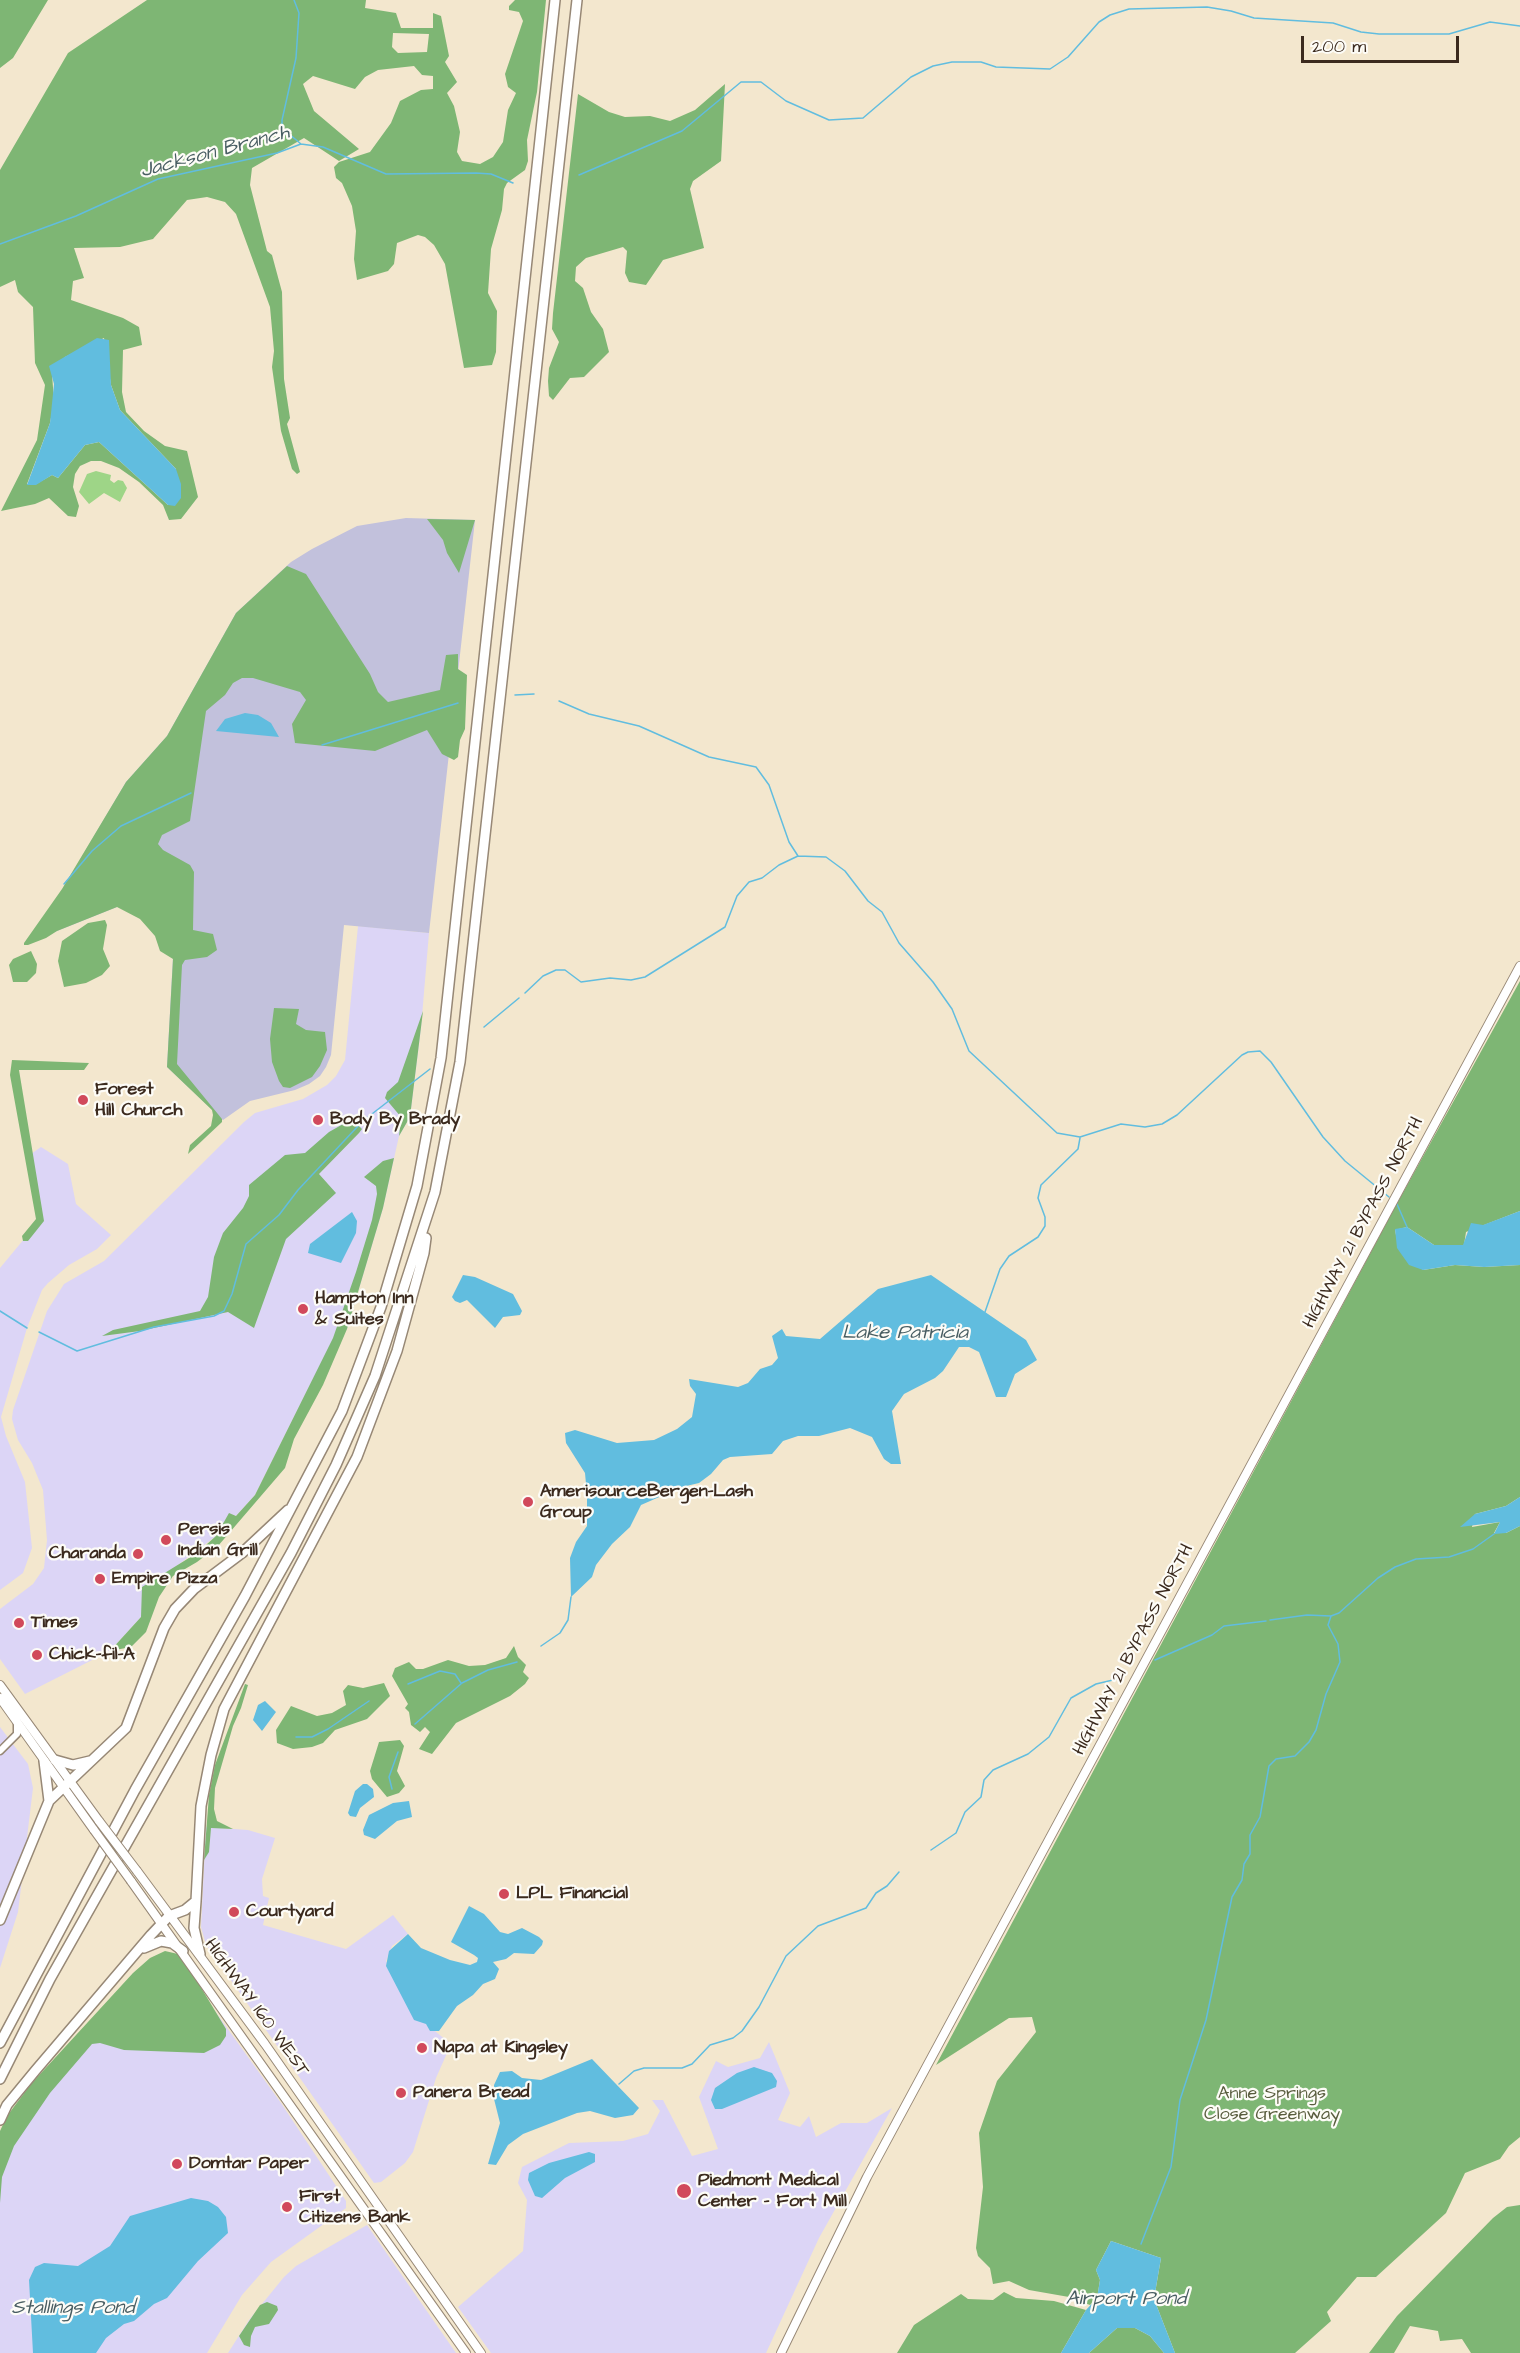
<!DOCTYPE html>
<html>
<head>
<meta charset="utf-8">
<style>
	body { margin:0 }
	#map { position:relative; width:1520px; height:2353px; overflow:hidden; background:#f3e7ce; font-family:"Architects Daughter",sans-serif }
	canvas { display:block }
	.scale { position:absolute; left:1301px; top:36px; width:158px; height:27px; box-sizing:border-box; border:3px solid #3b2a1e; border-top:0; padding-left:8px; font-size:18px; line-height:21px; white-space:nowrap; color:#3b2a1e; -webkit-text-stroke:4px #fdfcf7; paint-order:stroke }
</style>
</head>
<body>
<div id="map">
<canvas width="1520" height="2353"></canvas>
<div class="scale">200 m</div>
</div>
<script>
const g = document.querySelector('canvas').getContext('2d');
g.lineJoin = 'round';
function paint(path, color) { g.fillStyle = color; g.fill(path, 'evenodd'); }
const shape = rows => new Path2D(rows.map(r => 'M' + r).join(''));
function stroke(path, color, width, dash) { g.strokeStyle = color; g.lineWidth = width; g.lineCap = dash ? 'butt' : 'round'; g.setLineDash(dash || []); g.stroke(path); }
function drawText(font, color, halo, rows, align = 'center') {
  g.font = font + ' "Architects Daughter",sans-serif'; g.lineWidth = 4.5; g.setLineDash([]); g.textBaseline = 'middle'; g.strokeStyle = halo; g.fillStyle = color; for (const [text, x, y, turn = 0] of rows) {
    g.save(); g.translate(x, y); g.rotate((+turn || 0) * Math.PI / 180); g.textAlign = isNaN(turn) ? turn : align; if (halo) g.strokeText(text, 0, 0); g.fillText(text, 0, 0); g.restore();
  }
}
paint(shape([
	[358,926,429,933,421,1028,410,1117,399,1136,383,1208,347,1329,313,1379,255,1495,236,1516,229,1514,216,1536,174,1568,141,1617,110,1651,25,1694,0,1659,0,1609,33,1584,44,1568,47,1540,43,1490,32,1463,18,1440,12,1419,13,1410,47,1311,64,1284,104,1261,244,1122,255,1113,303,1099,327,1085,336,1076,345,1060],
	[41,1147,68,1164,76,1204,111,1235,97,1249,69,1265,48,1283,42,1290,27,1328,1,1417,6,1436,25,1482,32,1548,23,1573,0,1590,0,1268,39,1221,28,1156],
	[0,1727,28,1764,33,1788,18,1912,0,1968],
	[206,1827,248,1830,275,1838,262,1879,263,1896,269,1898,263,1925,346,1949,393,1915,408,1934,392,1946,386,1961,426,2024,451,2044,436,2078,413,2152,405,2163,381,2182,374,2183,206,1945,201,1927],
	[179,1961,281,2103,346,2201,346,2208,271,2262,242,2295,207,2353,0,2353,0,2161,70,2061],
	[769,2042,790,2093,778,2120,800,2127,809,2116,816,2137,841,2123,867,2123,892,2108,819,2238,766,2353,491,2353,458,2307,523,2251,527,2200,518,2183,522,2167,569,2143,623,2141,648,2134,660,2111,652,2100,663,2100,692,2156,718,2149,699,2097,716,2061,728,2067,760,2058],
	[367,2225,456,2353,228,2353,249,2320,284,2277,296,2266]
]), '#dcd5f6');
paint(shape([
	[406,518,475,520,429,933,344,925,331,1055,326,1067,320,1076,309,1084,295,1090,250,1101,223,1120,167,1067,177,883,32,941,126,782,167,736,236,613,291,562,312,549,357,526]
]), '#c2c1dc');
paint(shape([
	[96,471,111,475,110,480,114,483,118,480,123,481,127,488,120,502,104,493,89,504,79,492,87,474]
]), '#9ed587');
paint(shape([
	[0,0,48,0,13,58,0,68],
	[147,0,366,0,365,8,396,13,401,28,433,28,433,13,441,16,449,56,445,62,457,82,447,93,454,106,460,132,457,152,462,161,480,164,493,157,503,142,508,110,516,93,508,87,505,74,523,21,519,12,509,10,509,6,515,0,546,0,537,92,527,140,528,161,525,170,507,183,504,189,502,210,491,249,488,293,497,311,496,352,492,365,464,368,445,264,434,245,425,237,418,235,397,243,394,264,388,271,357,280,354,259,356,231,352,206,342,183,336,178,334,167,339,162,370,152,391,123,400,101,421,90,433,89,433,76,422,75,414,66,378,70,365,77,355,89,313,76,303,84,314,111,359,149,339,161,304,138,252,168,250,185,267,251,272,255,282,292,284,379,290,418,287,424,300,472,297,474,292,469,281,431,272,367,274,351,270,307,236,214,225,202,207,197,187,200,153,239,120,247,74,248,84,278,73,281,71,300,123,318,139,327,142,345,123,350,122,392,126,412,144,431,165,446,187,451,198,497,181,519,169,520,163,505,139,482,119,468,101,461,91,461,80,466,75,474,73,487,79,506,76,517,68,516,49,498,35,504,1,511,37,440,45,385,35,363,33,307,18,292,15,280,0,287,0,170,68,53],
	[393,33,429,34,427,52,398,53,392,47],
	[104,338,111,385,120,410,176,469,168,505,99,442,85,445,58,478,52,475,36,484,27,484,50,423,54,401,52,374,65,357],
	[725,84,721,161,693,181,690,189,704,248,663,260,646,285,629,282,625,273,627,251,623,247,586,258,576,267,575,281,583,288,591,312,603,329,609,352,584,377,570,378,553,400,549,396,548,381,549,368,559,342,552,329,553,313,578,94,609,112,625,117,650,116,670,121,695,110],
	[427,519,475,520,459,573,447,553,443,540],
	[287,566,306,574,370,674,378,692,388,702,440,690,446,655,458,654,458,669,467,675,465,729,460,740,458,757,454,760,442,754,427,730,375,751,295,743,292,724,306,700,300,692,253,678,242,678,233,683,225,695,206,711,190,821,162,835,158,844,163,850,190,865,194,872,193,930,213,934,217,950,207,957,185,960,182,965,177,1064,222,1119,222,1122,188,1154,190,1145,211,1126,213,1115,212,1110,167,1067,173,959,160,951,155,936,140,919,117,907,57,931,46,938,28,945,24,945,24,943,62,889,126,782,167,736,236,613],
	[105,920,107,925,103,949,110,966,102,975,86,983,64,987,58,961,62,941,88,923],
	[31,951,37,964,36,973,27,982,13,982,9,965,13,959],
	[1520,981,1520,1211,1466,1232,1464,1245,1434,1245,1407,1227,1395,1230,1397,1240,1423,1270,1455,1265,1484,1267,1520,1265,1520,1497,1506,1506,1475,1514,1472,1527,1500,1522,1494,1533,1506,1533,1520,1526,1520,2137,1509,2146,1500,2159,1465,2173,1446,2213,1376,2277,1357,2277,1327,2312,1331,2321,1295,2353,1175,2353,1154,2299,1161,2258,1111,2241,1096,2270,1100,2280,1097,2298,1090,2305,1069,2297,1029,2290,1009,2281,993,2284,990,2268,978,2256,976,2248,983,2187,979,2133,997,2081,1036,2032,1032,2017,1009,2018,936,2065,1394,1209],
	[274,1008,299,1009,296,1024,306,1030,325,1032,327,1050,320,1066,312,1077,290,1088,283,1087,279,1081,272,1062,270,1039],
	[423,1011,410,1117,399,1136,401,1117,385,1098,387,1092,398,1082],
	[12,1060,89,1063,84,1070,19,1070,44,1221,28,1241,23,1241,22,1236,36,1219,10,1075],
	[352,1119,362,1129,359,1133,319,1174,336,1193,286,1239,254,1328,228,1312,140,1331,102,1336,113,1330,200,1311,208,1297,214,1257,223,1233,243,1208,249,1196,249,1185,285,1155,305,1153,329,1132],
	[394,1158,383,1208,347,1329,323,1385,294,1439,285,1468,218,1546,197,1562,173,1576,159,1597,146,1632,131,1647,110,1651,141,1617,142,1587,197,1553,216,1536,229,1513,236,1516,255,1495,333,1338,356,1272,372,1220,377,1194,376,1186,364,1177,383,1161],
	[514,1646,518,1657,526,1665,523,1672,529,1678,525,1684,510,1696,456,1723,432,1754,419,1749,430,1732,425,1727,420,1732,411,1725,409,1712,405,1708,408,1704,392,1676,395,1668,409,1662,416,1669,423,1669,448,1660,469,1666,485,1665,506,1658],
	[384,1683,390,1696,367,1719,335,1730,323,1743,312,1747,293,1749,277,1743,276,1730,291,1706,317,1716,332,1713,346,1705,343,1691,348,1685,363,1688],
	[245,1684,248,1685,241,1708,233,1726,215,1788,214,1809,217,1821,233,1829,211,1828,209,1852,204,1860,209,1795,215,1765],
	[400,1740,404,1746,397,1771,405,1786,399,1793,387,1797,372,1779,370,1771,379,1742],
	[165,1951,178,1954,185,1961,226,2029,226,2036,220,2045,204,2053,124,2050,100,2043,92,2044,50,2093,14,2146,2,2177,0,2203,0,2131,7,2116,31,2084,133,1973,150,1958],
	[1520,2205,1520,2353,1471,2353,1462,2339,1440,2341,1438,2331,1410,2326,1394,2353,1369,2353,1397,2316,1493,2218,1507,2207],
	[1004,2292,1016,2298,1054,2301,1086,2310,1061,2353,897,2353,914,2325,961,2294,968,2299,993,2300],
	[267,2302,277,2306,278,2310,269,2324,255,2327,251,2336,250,2347,244,2345,239,2336,260,2305],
	[1117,2328,1135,2328,1150,2336,1164,2353,1089,2353]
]), '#7eb674');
paint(shape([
	[97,338,109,340,111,385,120,410,176,469,181,484,181,498,175,506,168,505,99,442,85,445,58,478,52,475,36,485,27,485,50,423,54,384,49,366],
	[245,713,258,715,271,723,279,737,216,731,225,719],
	[1520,1211,1520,1265,1484,1267,1455,1265,1423,1270,1409,1265,1397,1248,1395,1229,1407,1227,1434,1245,1463,1245,1471,1223,1483,1225],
	[352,1212,357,1221,356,1233,341,1263,308,1253,310,1244],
	[463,1275,475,1277,513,1294,522,1311,520,1315,503,1317,495,1328,467,1300,460,1303,455,1301,452,1297],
	[931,1275,1026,1340,1037,1360,1015,1374,1006,1397,996,1397,979,1352,969,1347,959,1347,943,1371,935,1378,904,1394,892,1411,901,1464,891,1464,884,1459,872,1437,850,1428,819,1436,798,1436,783,1441,772,1454,730,1457,723,1460,711,1474,699,1483,682,1487,641,1505,630,1527,612,1544,596,1565,592,1577,571,1597,570,1558,576,1542,587,1526,587,1495,585,1473,566,1443,565,1433,575,1430,617,1443,654,1440,677,1429,692,1417,696,1394,690,1386,689,1379,738,1387,748,1383,760,1369,772,1365,778,1358,772,1336,782,1329,786,1336,820,1339,878,1289],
	[1520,1497,1520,1526,1506,1533,1494,1534,1500,1522,1460,1527,1475,1514,1506,1506],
	[265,1701,276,1712,262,1731,253,1720,258,1705],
	[363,1784,367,1784,373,1789,374,1797,360,1808,356,1817,350,1816,348,1813,355,1791],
	[409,1801,412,1817,397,1821,375,1839,364,1835,363,1830,369,1815,393,1803],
	[469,1906,484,1914,500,1932,508,1934,522,1928,539,1937,543,1941,542,1945,534,1954,514,1953,506,1959,493,1962,499,1969,495,1979,483,1984,473,1995,457,2006,439,2031,430,2031,426,2024,414,2020,386,1966,389,1951,408,1934,421,1948,450,1960,470,1965,477,1962,478,1958,474,1955,451,1942],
	[592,2059,639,2108,633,2115,615,2118,590,2111,577,2113,523,2134,508,2145,496,2165,488,2164,500,2123,494,2099,494,2085,500,2072,512,2071,522,2078,541,2080],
	[754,2067,772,2073,777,2081,776,2087,722,2109,715,2109,711,2100,715,2088,737,2073],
	[589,2152,595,2154,595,2162,565,2178,542,2198,535,2196,528,2180,529,2173,549,2163],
	[191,2198,208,2201,218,2207,226,2217,228,2233,198,2261,167,2298,154,2304,134,2321,124,2324,106,2338,96,2353,33,2353,29,2280,35,2267,44,2263,78,2266,110,2246,130,2216],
	[1111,2241,1161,2258,1154,2299,1175,2353,1164,2353,1150,2336,1135,2328,1117,2328,1089,2353,1061,2353,1086,2310,1097,2298,1100,2280,1096,2270]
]), '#61bddf');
stroke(shape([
	[294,0,299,13,296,58,282,120,282,128,301,144],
	[579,175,682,131,741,82,761,82,786,101,829,120,863,118,911,77,933,66,952,62,981,62,996,67,1050,69,1068,57,1099,22,1110,15,1129,9,1207,7,1231,11,1254,18,1333,23,1361,32,1379,34,1449,34,1490,22,1520,26],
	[0,244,76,216,158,179,277,153,301,144,323,147,386,174,476,173,491,174,513,183],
	[515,695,534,694],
	[559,701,589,714,639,726,709,757,756,767,769,785,789,842,798,856],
	[322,745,458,703],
	[64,884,92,851,121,826,191,793],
	[525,993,543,976,556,970,565,970,581,982,610,978,631,980,645,977,725,927,737,896,749,882,762,878,779,865,798,856,826,857,845,871,868,901,882,912,899,943,933,982,952,1009,969,1051,1057,1133,1080,1137,1121,1124,1145,1127,1162,1124,1177,1115,1242,1055,1248,1052,1260,1051,1271,1062,1323,1137,1345,1161,1389,1197],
	[484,1027,519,998],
	[368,1117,430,1069],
	[1397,1204,1407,1227],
	[0,1311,27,1328],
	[985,1312,1000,1269,1009,1256,1038,1237,1045,1226,1045,1217,1038,1198,1041,1185,1078,1149,1080,1138],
	[39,1332,77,1351,154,1327,214,1316,224,1311,232,1294,246,1244,279,1215,298,1190,359,1125],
	[1270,1620,1307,1615,1331,1616,1339,1613,1378,1578,1395,1567,1416,1559,1449,1557,1473,1549,1494,1534],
	[541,1646,560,1633,568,1620,571,1597],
	[1155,1660,1212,1635,1224,1626,1266,1621],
	[408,1684,440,1671,455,1674,461,1683],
	[415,1724,462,1683,488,1670,517,1662],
	[296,1737,312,1737,328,1729,369,1701],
	[392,1789,389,1777,398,1752],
	[931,1850,956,1833,965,1812,981,1797,984,1780,993,1770,1028,1754,1049,1737,1071,1698,1096,1684,1117,1679],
	[619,2084,634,2071,644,2068,682,2068,692,2064,710,2045,733,2038,742,2031,759,2007,786,1956,818,1926,866,1908,876,1893,887,1886,899,1872],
	[1141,2244,1171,2167,1180,2100,1206,2020,1232,1897,1242,1880,1244,1864,1250,1854,1250,1835,1260,1817,1269,1766,1276,1759,1295,1756,1309,1742,1316,1730,1326,1694,1340,1662,1338,1644,1328,1625,1331,1616]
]), '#61bddf', 1.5);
const tertiary = shape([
	[0,1751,17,1734,17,1723]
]);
const primary = shape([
	[0,1685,99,1821],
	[0,1698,94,1830],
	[137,1871,265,2044,481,2353],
	[131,1881,466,2353],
	[781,2353,867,2177,1520,966]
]);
const motorway = shape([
	[55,1760,73,1765,90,1761],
	[49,1801,126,1728,164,1628,175,1609,194,1589,242,1553,288,1510],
	[196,1901,194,1928,200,1954],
	[0,1920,49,1801,44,1761],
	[144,1948,161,1941,172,1943,183,1951],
	[0,2043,135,1790,245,1596,342,1411,381,1307,417,1186,441,1058,555,0],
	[0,2079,50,1979,291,1553,336,1465,375,1376,435,1192,460,1062,577,0],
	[0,2120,7,2105,35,2071,151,1935,169,1916,185,1910,196,1901,201,1806,211,1755,224,1709,357,1457,397,1351,424,1253,426,1238]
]);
stroke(tertiary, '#978876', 9);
stroke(primary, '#978876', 10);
stroke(motorway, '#978876', 12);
stroke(tertiary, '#fff', 6);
stroke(primary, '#fff', 8);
stroke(motorway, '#fff', 9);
const primaryBridge = shape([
	[99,1821,137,1871],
	[94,1830,131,1881]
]);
stroke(primaryBridge, '#978876', 10, []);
stroke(primaryBridge, '#fff', 8);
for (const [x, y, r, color] of [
	[83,1100,6,"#d1495b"],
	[318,1120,6,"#d1495b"],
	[303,1309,6,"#d1495b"],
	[528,1502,6,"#d1495b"],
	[166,1540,6,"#d1495b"],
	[138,1554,6,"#d1495b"],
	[100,1579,6,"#d1495b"],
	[19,1623,6,"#d1495b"],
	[37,1655,6,"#d1495b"],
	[504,1894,6,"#d1495b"],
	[234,1912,6,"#d1495b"],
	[422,2048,6,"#d1495b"],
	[401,2093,6,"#d1495b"],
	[177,2164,6,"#d1495b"],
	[684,2191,8,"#d1495b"],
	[287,2207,6,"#d1495b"]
]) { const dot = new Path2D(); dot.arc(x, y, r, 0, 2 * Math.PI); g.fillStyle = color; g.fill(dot); stroke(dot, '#fdfcf7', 2); }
drawText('bold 18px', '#3b2a1e', '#fdfcf7', [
	["Forest",95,1090],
	["Hill Church",95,1111],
	["Body By Brady",330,1120],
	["Hampton Inn",315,1299],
	["& Suites",315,1320],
	["AmerisourceBergen-Lash",540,1492],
	["Group",540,1513],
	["Persis",178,1530],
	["Indian Grill",178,1551],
	["Charanda",126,1554,"right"],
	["Empire Pizza",112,1579],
	["Times",31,1623],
	["Chick-fil-A",49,1655],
	["LPL Financial",516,1894],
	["Courtyard",246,1912],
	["Napa at Kingsley",434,2048],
	["Panera Bread",413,2093],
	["Domtar Paper",189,2164],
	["Piedmont Medical",698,2181],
	["Center – Fort Mill",698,2202],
	["First",299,2197],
	["Citizens Bank",299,2218]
], 'left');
drawText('18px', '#3b2a1e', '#fdfcf7', [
	["HIGHWAY 21 BYPASS NORTH",1364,1223,-62],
	["HIGHWAY 21 BYPASS NORTH",1134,1650,-62],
	["HIGHWAY 160 WEST",256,2008,54]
]);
drawText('18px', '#595d3e', '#fdfcf7', [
	["Anne Springs",1272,2094],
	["Close Greenway",1272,2115]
]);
drawText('italic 20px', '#485d62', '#fdfcf7', [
	["Jackson Branch",215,153,-15],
	["Lake Patricia",905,1334],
	["Airport Pond",1126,2300],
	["Stallings Pond",73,2309]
]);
</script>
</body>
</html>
